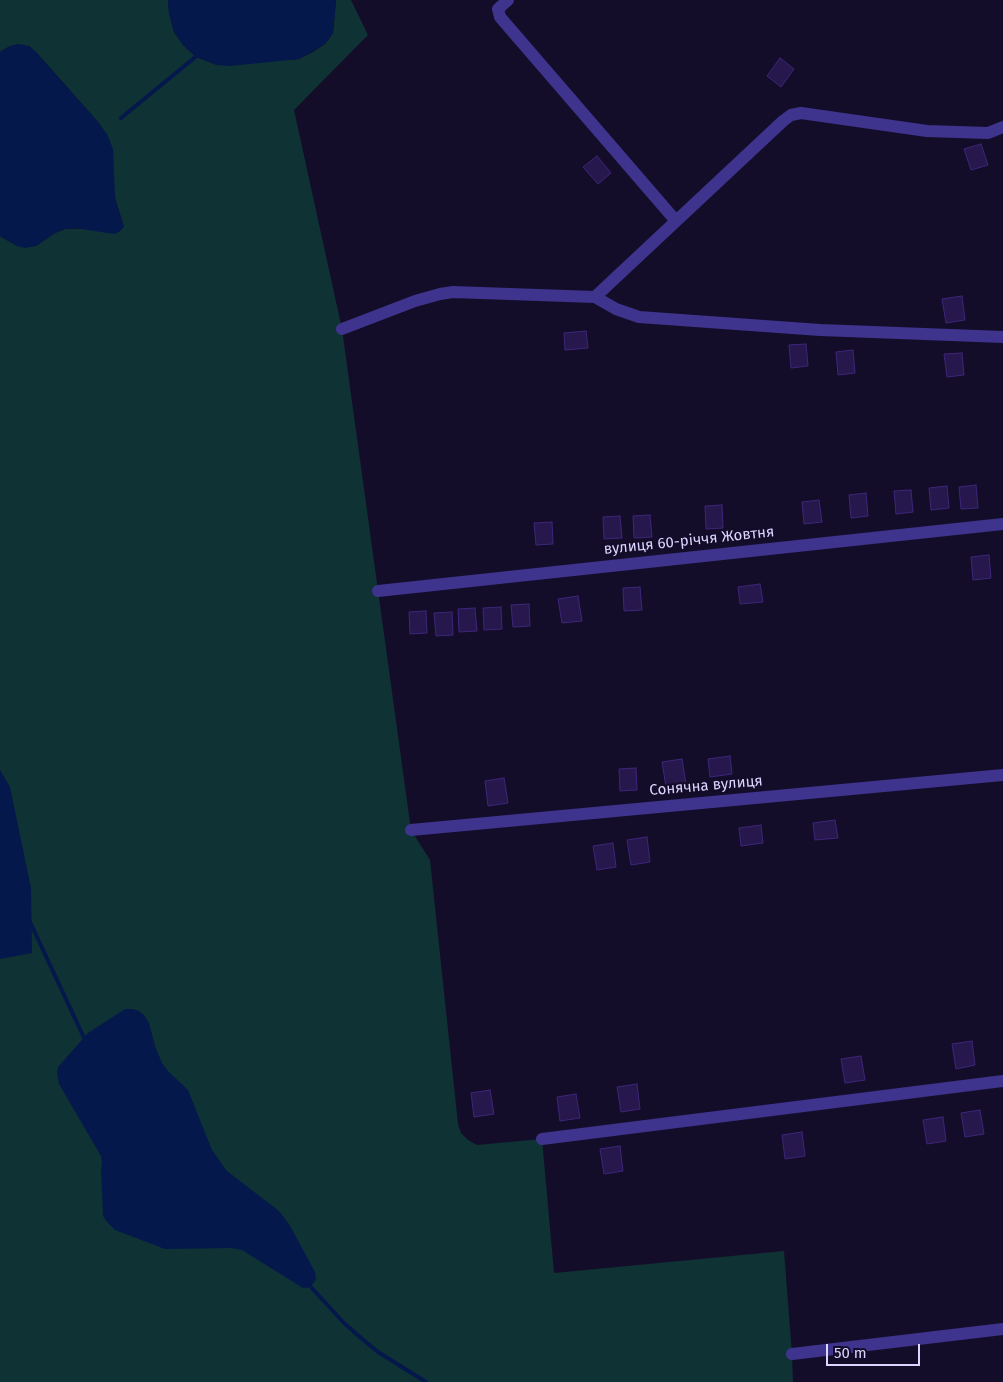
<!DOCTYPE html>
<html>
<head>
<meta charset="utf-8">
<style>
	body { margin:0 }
	#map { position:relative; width:1003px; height:1382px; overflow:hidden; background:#140d29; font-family:"Fira Sans",sans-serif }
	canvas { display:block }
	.scale { position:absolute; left:826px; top:1344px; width:94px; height:22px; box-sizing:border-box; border:2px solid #ddd5ff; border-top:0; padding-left:6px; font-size:15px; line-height:18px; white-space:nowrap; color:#ddd5ff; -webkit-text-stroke:4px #140d29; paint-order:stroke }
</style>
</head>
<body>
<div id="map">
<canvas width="1003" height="1382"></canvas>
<div class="scale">50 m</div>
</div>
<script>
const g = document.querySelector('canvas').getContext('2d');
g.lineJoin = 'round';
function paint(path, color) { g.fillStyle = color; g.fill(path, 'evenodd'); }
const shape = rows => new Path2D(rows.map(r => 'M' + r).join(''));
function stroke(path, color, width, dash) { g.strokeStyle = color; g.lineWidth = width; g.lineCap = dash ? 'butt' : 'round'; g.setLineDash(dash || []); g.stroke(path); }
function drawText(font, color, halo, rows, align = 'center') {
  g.font = font + ' "Fira Sans",sans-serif'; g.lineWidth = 4.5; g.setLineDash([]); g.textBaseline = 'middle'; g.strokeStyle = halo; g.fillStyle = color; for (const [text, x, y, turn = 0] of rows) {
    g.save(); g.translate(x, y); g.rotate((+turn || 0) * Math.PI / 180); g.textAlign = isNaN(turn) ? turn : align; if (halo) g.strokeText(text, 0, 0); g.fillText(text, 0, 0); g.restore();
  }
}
paint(shape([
	[0,0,168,0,169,13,174,32,183,45,196,57,217,65,299,59,313,52,325,44,333,33,336,0,351,0,368,35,294,110,342,329,411,830,430,860,458,1124,461,1133,468,1140,477,1145,542,1139,554,1273,784,1251,792,1354,793,1382,0,1382,0,236,17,246,36,246,55,233,65,229,124,227,115,198,108,136,98,122,36,52,29,46,10,46,0,52]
]), '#0f3234');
paint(shape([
	[168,0,336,0,333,33,325,44,299,59,230,66,217,65,196,57,183,45,174,32,169,13],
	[18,44,29,46,36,52,98,122,108,136,113,149,115,198,124,227,119,232,114,234,75,228,65,229,55,233,36,246,25,248,17,246,0,236,0,52,10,46],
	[0,770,10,787,31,888,32,953,0,959],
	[125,1009,132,1009,139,1011,144,1015,149,1023,155,1046,162,1063,168,1071,188,1090,212,1150,227,1171,279,1211,289,1224,315,1272,316,1279,311,1287,303,1288,242,1250,231,1248,165,1249,115,1230,107,1222,103,1216,101,1169,102,1163,101,1156,59,1084,57,1073,58,1067,88,1033]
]), '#04184b');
stroke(shape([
	[121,118,199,54],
	[30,922,86,1042],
	[309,1285,344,1323,361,1338,378,1352,426,1382]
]), '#04184b', 4);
const building = shape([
	[780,58,794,69,781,87,767,76,780,58],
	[981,144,988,165,971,170,964,149,981,144],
	[597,156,611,173,598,184,583,167,597,156],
	[962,296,965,320,946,323,942,299,962,296],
	[586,331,588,348,565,350,564,333,586,331],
	[806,344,808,366,791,368,789,345,806,344],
	[853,350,855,373,838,375,836,352,853,350],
	[962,353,964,375,947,377,944,354,962,353],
	[976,485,978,508,961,509,959,487,976,485],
	[947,486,949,508,931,510,929,488,947,486],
	[911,490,913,512,896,514,894,491,911,490],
	[866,493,868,516,851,518,849,495,866,493],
	[819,500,822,522,804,524,802,502,819,500],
	[722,505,723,528,706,529,705,506,722,505],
	[650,515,652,537,634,538,633,516,650,515],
	[620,516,622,538,604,539,603,517,620,516],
	[552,522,553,544,536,545,534,523,552,522],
	[989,555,991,578,973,580,971,557,989,555],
	[760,584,763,602,740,604,738,587,760,584],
	[640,587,642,610,624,611,623,588,640,587],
	[578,596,582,621,562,623,558,599,578,596],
	[529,604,530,626,513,627,511,605,529,604],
	[501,607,502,629,484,630,483,608,501,607],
	[475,608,477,631,459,632,458,609,475,608],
	[426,611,427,633,410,634,409,612,426,611],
	[452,612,453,635,436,636,434,613,452,612],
	[730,756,732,774,710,777,708,759,730,756],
	[682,759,686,784,666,787,662,762,682,759],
	[636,768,637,790,620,791,619,769,636,768],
	[504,778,508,803,488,806,485,781,504,778],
	[835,820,838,838,815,840,813,823,835,820],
	[761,825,763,843,741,846,739,828,761,825],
	[647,837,650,862,631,865,627,840,647,837],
	[613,843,616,867,597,870,593,846,613,843],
	[972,1041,975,1065,956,1069,952,1044,972,1041],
	[861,1056,865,1080,845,1083,841,1059,861,1056],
	[637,1084,640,1109,621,1112,617,1087,637,1084],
	[490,1090,494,1114,474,1117,471,1093,490,1090],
	[576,1094,580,1118,560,1121,557,1097,576,1094],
	[980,1110,984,1134,965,1137,961,1113,980,1110],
	[943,1117,946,1141,927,1144,923,1120,943,1117],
	[802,1132,805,1156,785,1159,782,1135,802,1132],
	[620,1146,623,1171,604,1174,600,1149,620,1146]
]);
paint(building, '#26174c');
stroke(building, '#3e267b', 1);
stroke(shape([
	[508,0,498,9,500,17,676,221],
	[595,297,783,121,791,115,801,113,927,131,988,133,1003,127],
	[342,329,415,301,440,294,453,292,595,297,616,309,639,317,820,330,1003,337],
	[378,591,1003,524],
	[411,830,1003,775],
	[542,1139,1003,1081],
	[792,1354,1003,1329]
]), '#3e338d', 12);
drawText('15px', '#ddd5ff', '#140d29', [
	["вулиця 60-річчя Жовтня",689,541,-6],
	["Сонячна вулиця",706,786,-5]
]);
</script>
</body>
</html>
